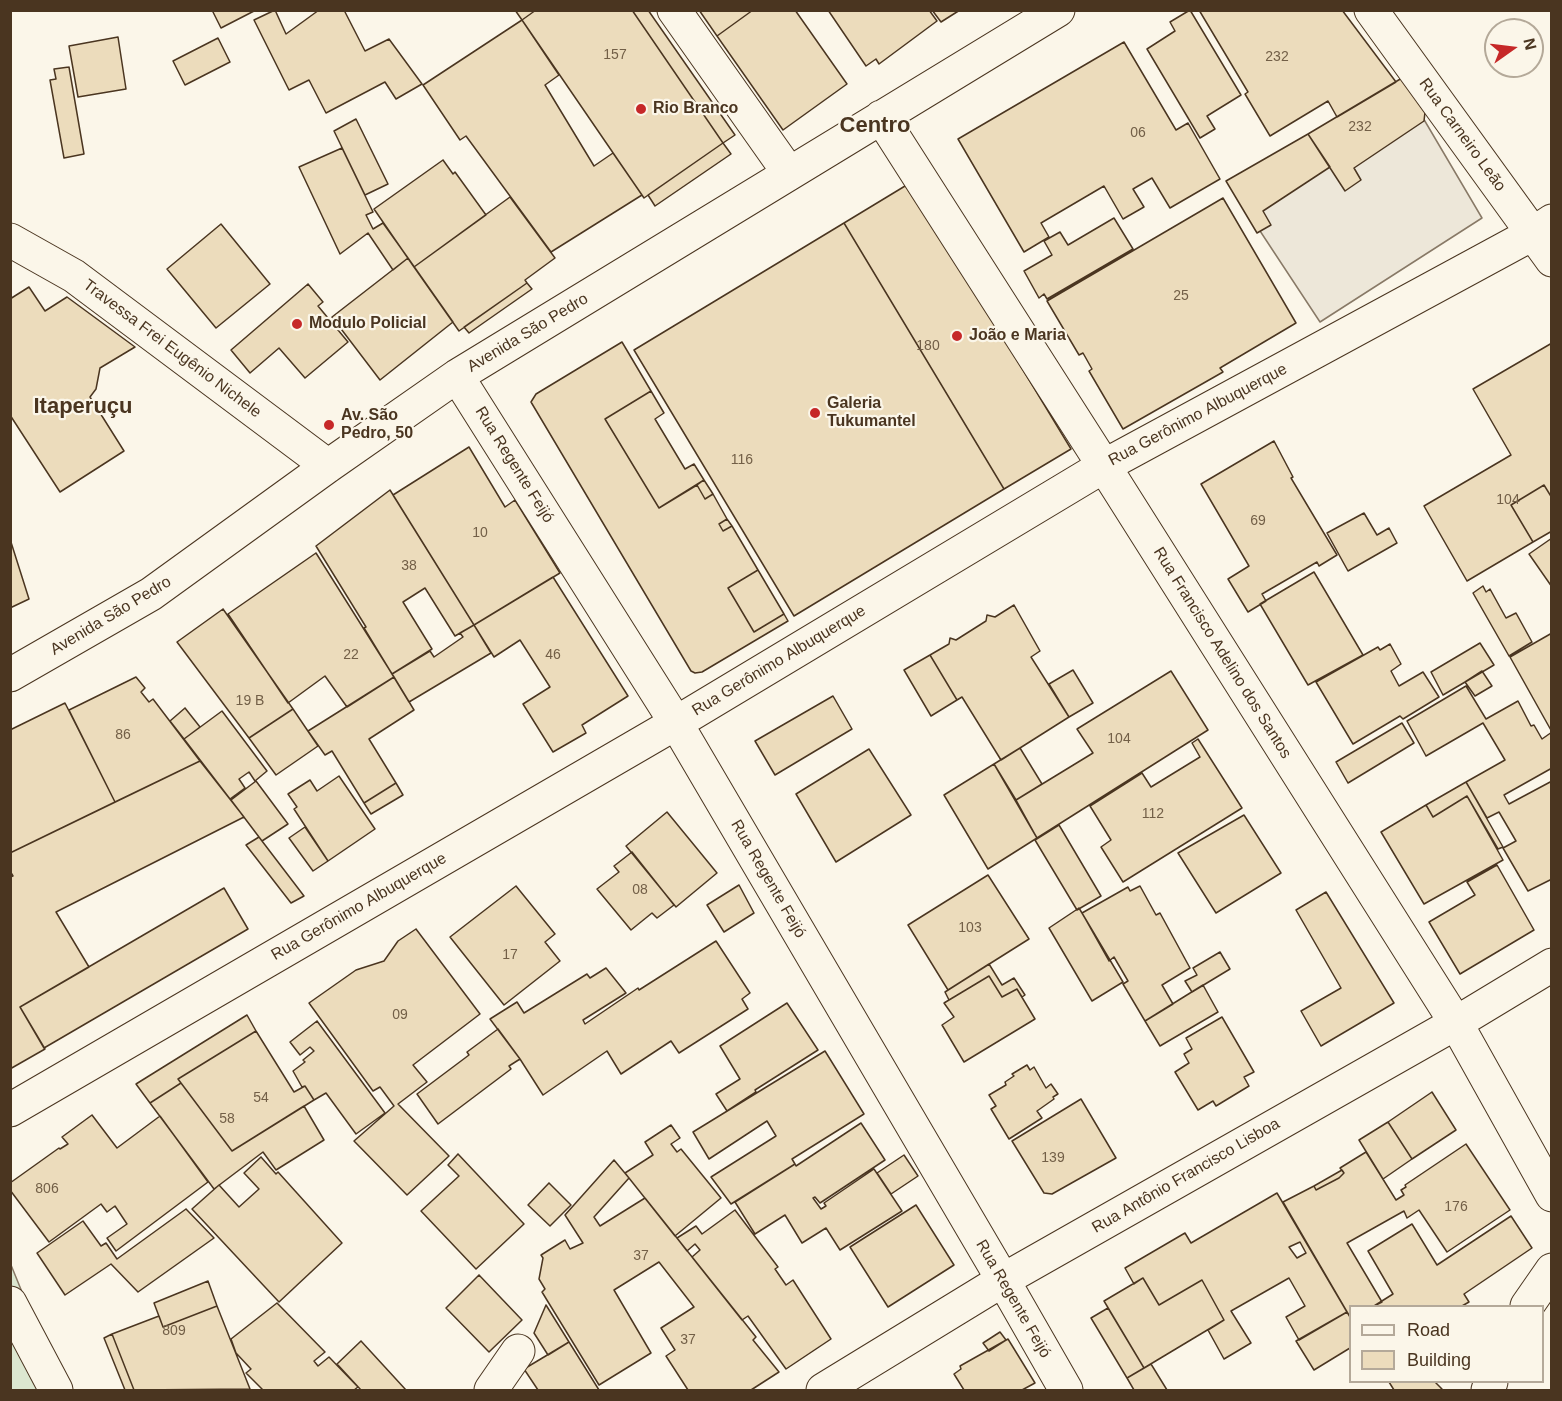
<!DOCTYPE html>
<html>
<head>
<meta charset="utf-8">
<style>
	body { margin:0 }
	#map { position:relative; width:1562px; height:1401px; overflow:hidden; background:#fbf6e9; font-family:Helvetica,sans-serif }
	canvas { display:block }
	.frame { position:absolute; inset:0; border:12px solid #4a3520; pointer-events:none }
	.legend { position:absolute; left:1349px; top:1305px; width:195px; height:78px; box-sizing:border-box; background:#fbf6e9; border:2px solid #b4a999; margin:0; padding:8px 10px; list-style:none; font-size:18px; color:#4a3520 }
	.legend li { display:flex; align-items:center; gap:12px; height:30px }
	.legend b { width:30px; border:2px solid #b4a999 }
	.north { position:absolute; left:1484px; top:18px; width:60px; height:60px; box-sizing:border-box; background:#fbf6e9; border:2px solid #b4a999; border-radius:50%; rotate:76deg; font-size:16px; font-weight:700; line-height:24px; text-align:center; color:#4a3520 }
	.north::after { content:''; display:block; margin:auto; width:21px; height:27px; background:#c62828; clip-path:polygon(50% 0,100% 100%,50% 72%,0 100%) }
</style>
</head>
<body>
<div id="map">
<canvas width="1562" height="1401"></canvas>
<div class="frame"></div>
<ul class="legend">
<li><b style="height:8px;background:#fbf6e9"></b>Road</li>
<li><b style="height:16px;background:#ecdcbc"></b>Building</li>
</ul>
<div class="north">N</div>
</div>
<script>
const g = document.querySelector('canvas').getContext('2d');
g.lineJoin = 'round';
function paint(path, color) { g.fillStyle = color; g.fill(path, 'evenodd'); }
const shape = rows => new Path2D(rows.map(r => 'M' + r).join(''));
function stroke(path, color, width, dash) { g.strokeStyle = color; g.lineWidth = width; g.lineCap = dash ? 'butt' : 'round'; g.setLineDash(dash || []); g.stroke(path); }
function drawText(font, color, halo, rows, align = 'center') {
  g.font = font + ' Helvetica,sans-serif'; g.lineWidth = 4.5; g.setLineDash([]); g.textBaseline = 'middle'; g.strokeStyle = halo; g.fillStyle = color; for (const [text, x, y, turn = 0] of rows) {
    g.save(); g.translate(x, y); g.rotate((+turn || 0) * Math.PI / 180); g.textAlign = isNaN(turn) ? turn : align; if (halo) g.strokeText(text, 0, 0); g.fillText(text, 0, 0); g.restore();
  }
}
const green = shape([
	[11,1265,62,1390,11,1390,11,1265]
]);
paint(green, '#dce7d0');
stroke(green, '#887966', 1.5);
const parking = shape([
	[1406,89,1482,218,1320,322,1237,196,1406,89]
]);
paint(parking, '#ede7d9');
stroke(parking, '#887966', 1.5);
const building = shape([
	[212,10,256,10,221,28,212,10],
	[275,10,286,34,319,10,344,10,365,51,389,39,422,84,396,99,385,82,326,113,309,80,289,90,254,20,275,10],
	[515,10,536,10,522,20,515,10],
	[536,10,632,10,723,143,644,198,522,20,536,10],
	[632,10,648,10,735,135,723,143,632,10],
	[699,10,753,10,717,36,699,10],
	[753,10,795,10,847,84,783,130,717,36,753,10],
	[828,10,929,10,937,21,879,64,876,59,866,66,828,10],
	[932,10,960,10,941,22,932,10],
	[1190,10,1241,95,1207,116,1215,129,1200,138,1147,49,1175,31,1170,22,1190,10],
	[1199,10,1342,10,1396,82,1337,117,1328,101,1270,136,1245,94,1248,92,1199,10],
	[522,20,559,75,545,85,594,166,613,153,642,195,551,252,466,136,460,140,423,85,522,20],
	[118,37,126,89,78,97,69,46,118,37],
	[218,38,230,62,185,85,173,61,218,38],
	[1124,42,1176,130,1188,123,1220,179,1170,208,1152,178,1133,189,1144,207,1123,219,1104,186,1041,223,1049,237,1024,252,958,139,1124,42],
	[69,67,84,154,64,158,50,80,56,79,54,69,69,67],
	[1402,78,1425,112,1424,121,1354,168,1361,180,1345,191,1308,134,1402,78],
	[356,119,388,184,365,195,334,131,356,119],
	[1308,134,1330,167,1263,211,1271,225,1257,233,1226,181,1308,134],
	[723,143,731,154,655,206,648,195,723,143],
	[342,148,373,212,366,215,373,229,383,223,408,258,393,270,368,233,340,254,299,167,342,148],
	[443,160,453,174,455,172,486,215,414,267,374,209,443,160],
	[910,183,1071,449,1004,489,844,223,910,183],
	[510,197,555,258,525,280,527,283,459,331,414,267,510,197],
	[1223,198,1296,323,1220,368,1223,372,1123,429,1089,371,1092,369,1083,353,1079,355,1047,301,1223,198],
	[1114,218,1133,249,1047,299,1044,294,1039,298,1024,271,1052,255,1044,241,1060,232,1068,245,1114,218],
	[844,223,1004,489,794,616,634,350,844,223],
	[221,224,270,284,216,328,167,269,221,224],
	[408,258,453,322,380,380,332,317,408,258],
	[527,283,532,289,469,333,464,327,527,283],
	[308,284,323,302,318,306,348,342,305,378,279,348,250,373,231,350,308,284],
	[29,287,45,311,67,297,135,347,100,368,96,389,90,397,124,451,60,492,10,415,10,299,29,287],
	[622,342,651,391,605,419,659,508,697,485,705,499,713,494,727,519,719,524,723,531,732,526,758,570,728,588,754,632,784,614,788,621,702,672,695,673,691,671,531,402,536,394,622,342],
	[1552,343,1552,498,1544,485,1511,505,1533,542,1467,581,1424,506,1511,455,1473,389,1552,343],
	[651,391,664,413,655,419,685,469,694,464,704,480,659,508,605,419,651,391],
	[1274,441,1293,477,1291,478,1337,555,1319,566,1317,562,1262,594,1266,601,1248,612,1228,579,1249,566,1201,484,1274,441],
	[469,447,505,507,515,500,560,573,474,625,393,495,469,447],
	[704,480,713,494,705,499,697,485,704,480],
	[1544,485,1552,498,1552,531,1533,542,1511,505,1544,485],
	[390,490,474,625,455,636,425,588,403,602,432,649,392,674,364,628,366,627,316,546,390,490],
	[1364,513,1377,535,1389,528,1397,543,1348,571,1327,533,1364,513],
	[727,519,732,526,723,531,719,524,727,519],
	[1552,538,1552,587,1529,554,1552,538],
	[10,539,29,599,10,608,10,539],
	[316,553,394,677,347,707,325,676,288,703,228,614,316,553],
	[758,570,784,614,754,632,728,588,758,570],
	[1314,572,1363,655,1308,685,1260,604,1314,572],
	[553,577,628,696,582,725,586,733,553,752,523,704,550,687,520,640,494,657,474,625,553,577],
	[1483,586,1486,592,1490,589,1506,618,1516,613,1532,642,1509,656,1473,593,1483,586],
	[1014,605,1040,651,1031,657,1069,717,1001,760,962,697,957,700,930,655,949,644,950,638,956,640,986,621,987,615,995,617,1014,605],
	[223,609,293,709,249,738,177,642,223,609],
	[474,625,491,653,409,702,392,674,430,651,434,657,463,637,460,633,474,625],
	[1552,633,1552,732,1510,657,1552,633],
	[1480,643,1494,665,1443,695,1431,672,1480,643],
	[1390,644,1401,664,1391,671,1399,686,1423,672,1439,697,1403,719,1400,716,1353,744,1316,682,1378,647,1380,650,1390,644],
	[930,655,957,700,931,716,904,670,930,655],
	[1073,670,1093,703,1069,717,1049,684,1073,670],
	[1171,671,1208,730,1037,838,1016,800,1093,753,1077,729,1171,671],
	[1482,671,1492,686,1475,696,1465,682,1482,671],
	[136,677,145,688,141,692,149,702,153,699,200,761,115,802,69,710,136,677],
	[394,677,414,710,369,739,396,783,364,803,332,751,325,755,308,731,394,677],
	[1466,686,1486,719,1518,701,1531,726,1534,725,1542,739,1552,732,1552,768,1504,795,1509,804,1552,781,1552,879,1528,891,1503,848,1516,841,1499,812,1487,818,1466,782,1505,760,1483,723,1426,756,1407,721,1466,686],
	[833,696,852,729,775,775,755,741,833,696],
	[65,703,115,802,10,853,10,730,65,703],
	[185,708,200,727,184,739,170,721,185,708],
	[293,709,318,746,276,775,249,738,293,709],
	[222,711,267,771,255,781,249,772,239,779,245,788,230,799,184,739,222,711],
	[1402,723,1414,743,1348,783,1336,762,1402,723],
	[1198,739,1242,808,1123,882,1101,847,1111,840,1090,806,1142,773,1151,787,1200,757,1192,743,1198,739],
	[1020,748,1042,784,1016,800,994,764,1020,748],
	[869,749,911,815,836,862,796,794,869,749],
	[200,761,244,817,56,912,89,967,20,1007,45,1049,10,1069,10,877,13,876,10,871,10,853,200,761],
	[994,764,1037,838,988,869,944,795,994,764],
	[339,776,375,829,328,861,294,809,297,807,288,794,310,780,317,791,339,776],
	[256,781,288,824,262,841,231,800,256,781],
	[1466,782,1503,847,1498,849,1467,796,1433,817,1426,805,1466,782],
	[396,783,403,795,371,814,364,803,396,783],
	[1467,796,1503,860,1424,904,1381,832,1426,805,1433,817,1467,796],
	[667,812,717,873,676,907,626,846,667,812],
	[1244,815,1281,873,1216,913,1178,853,1244,815],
	[1059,825,1101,896,1077,910,1035,840,1059,825],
	[305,827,328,861,313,871,289,838,305,827],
	[259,837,262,841,304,896,291,903,246,845,259,837],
	[632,852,674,905,657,918,652,913,631,930,597,889,619,872,614,866,632,852],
	[1497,865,1534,930,1460,974,1429,922,1475,895,1467,882,1497,865],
	[988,875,1029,939,948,990,908,925,988,875],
	[739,885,754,913,724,932,707,905,739,885],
	[516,886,555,934,545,942,560,961,504,1005,450,937,516,886],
	[1140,886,1156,915,1160,913,1190,968,1162,985,1173,1004,1145,1021,1123,984,1128,981,1114,957,1109,961,1082,913,1128,887,1130,891,1140,886],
	[224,888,248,929,44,1048,20,1007,224,888],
	[1326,892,1394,1003,1321,1046,1301,1011,1341,988,1296,910,1326,892],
	[1079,908,1123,982,1092,1001,1049,928,1079,908],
	[416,929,480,1014,413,1065,427,1082,398,1104,449,1156,407,1195,354,1141,394,1106,380,1087,373,1091,309,1003,356,970,384,961,398,941,416,929],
	[716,941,750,993,742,999,748,1009,679,1053,671,1041,621,1074,607,1051,543,1095,520,1059,490,1019,517,1002,524,1013,587,974,590,978,606,968,626,993,583,1020,585,1024,638,988,639,990,716,941],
	[1220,952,1230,969,1192,992,1185,981,1197,975,1193,968,1220,952],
	[989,964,1002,985,1014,978,1025,995,1022,997,1017,989,1002,997,989,976,949,1000,945,992,989,964],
	[989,976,1002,997,1017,989,1035,1019,964,1062,942,1025,954,1017,944,1003,989,976],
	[1203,985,1218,1012,1160,1046,1145,1021,1203,985],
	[787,1003,818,1050,755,1090,756,1092,727,1111,716,1094,740,1079,720,1046,787,1003],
	[247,1015,256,1031,178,1079,181,1083,150,1103,136,1084,247,1015],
	[1222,1017,1254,1072,1244,1077,1249,1086,1216,1106,1213,1101,1198,1110,1175,1072,1189,1063,1184,1054,1192,1049,1186,1038,1222,1017],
	[317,1021,385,1113,356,1134,326,1093,314,1100,305,1086,302,1087,293,1071,305,1062,303,1060,314,1051,310,1047,300,1055,290,1042,317,1021],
	[498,1029,520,1059,509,1066,511,1069,438,1124,417,1094,469,1055,467,1052,498,1029],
	[256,1031,294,1092,305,1086,314,1100,232,1151,178,1079,256,1031],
	[825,1051,864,1114,792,1159,795,1164,731,1204,711,1177,776,1136,767,1121,709,1159,693,1132,825,1051],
	[1027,1065,1030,1070,1034,1067,1046,1088,1051,1084,1058,1094,1053,1097,1054,1099,1037,1111,1042,1118,1009,1139,991,1109,996,1106,989,1095,1006,1085,1005,1082,1014,1076,1012,1074,1027,1065],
	[181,1083,232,1151,304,1106,324,1140,276,1170,263,1152,214,1189,150,1103,181,1083],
	[1432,1092,1456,1130,1412,1159,1388,1122,1432,1092],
	[1081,1099,1116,1158,1052,1194,1044,1193,1012,1141,1081,1099],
	[92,1115,117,1148,160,1116,208,1182,116,1251,107,1238,127,1224,115,1206,107,1212,101,1204,49,1242,10,1190,10,1183,59,1148,60,1149,68,1144,62,1137,92,1115],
	[1388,1122,1412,1159,1383,1179,1359,1140,1388,1122],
	[861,1123,885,1160,820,1203,815,1197,813,1198,821,1209,826,1206,824,1203,874,1169,902,1211,840,1250,826,1228,802,1243,785,1215,755,1234,735,1202,795,1164,796,1166,861,1123],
	[671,1125,680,1138,671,1144,677,1152,681,1149,721,1198,675,1236,625,1173,653,1155,645,1142,671,1125],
	[1466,1144,1510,1210,1447,1252,1419,1210,1407,1218,1404,1211,1347,1243,1382,1302,1374,1306,1350,1306,1350,1317,1283,1202,1314,1186,1316,1190,1339,1178,1344,1173,1340,1168,1366,1152,1396,1200,1404,1195,1401,1190,1406,1187,1405,1185,1466,1144],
	[458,1154,524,1224,476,1269,421,1211,459,1176,448,1165,458,1154],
	[904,1155,918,1176,891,1194,877,1173,904,1155],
	[261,1157,276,1174,278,1172,342,1243,279,1302,192,1209,219,1185,239,1207,259,1189,244,1173,261,1157],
	[614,1160,629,1178,594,1217,600,1226,645,1198,756,1337,753,1340,779,1372,751,1390,688,1390,666,1356,675,1350,661,1328,694,1307,659,1262,614,1290,651,1353,599,1385,542,1292,545,1289,539,1279,543,1258,541,1255,565,1240,570,1249,583,1243,565,1215,614,1160],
	[1342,1170,1344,1173,1339,1178,1316,1190,1314,1186,1342,1170],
	[549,1183,571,1205,550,1226,528,1205,549,1183],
	[1277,1193,1347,1312,1299,1340,1286,1317,1305,1306,1289,1278,1231,1311,1251,1343,1224,1359,1208,1330,1224,1320,1202,1280,1159,1305,1143,1278,1134,1284,1125,1268,1185,1233,1191,1243,1277,1193],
	[916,1205,954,1265,888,1307,850,1247,916,1205],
	[186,1209,214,1238,138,1292,111,1264,65,1295,37,1253,83,1221,101,1246,106,1243,117,1259,186,1209],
	[735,1210,778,1267,775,1269,786,1285,793,1280,831,1339,786,1369,748,1316,742,1320,692,1257,700,1250,695,1244,687,1251,677,1238,696,1226,702,1234,735,1210],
	[1511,1216,1532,1248,1464,1294,1469,1302,1462,1306,1374,1306,1393,1294,1368,1251,1412,1224,1437,1265,1511,1216],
	[1300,1242,1306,1253,1297,1258,1289,1247,1300,1242],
	[479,1275,522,1320,489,1352,446,1308,479,1275],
	[1143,1278,1159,1305,1202,1280,1224,1320,1144,1368,1104,1301,1143,1278],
	[208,1281,217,1306,163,1327,154,1303,208,1281],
	[277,1303,325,1352,314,1361,318,1366,329,1357,358,1387,354,1390,263,1390,246,1373,251,1369,236,1353,231,1339,277,1303],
	[546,1305,569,1342,548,1355,534,1333,546,1305],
	[217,1306,250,1389,134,1390,112,1334,159,1316,163,1327,217,1306],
	[1108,1308,1144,1368,1127,1378,1091,1318,1108,1308],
	[1347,1312,1350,1317,1350,1348,1314,1370,1296,1341,1347,1312],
	[1000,1332,1006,1340,989,1351,983,1343,1000,1332],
	[112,1334,134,1390,125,1390,104,1338,112,1334],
	[1008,1339,1035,1383,1022,1390,964,1390,954,1374,961,1369,960,1366,1008,1339],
	[361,1341,406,1390,361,1390,337,1364,361,1341],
	[569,1342,599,1390,538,1390,524,1369,569,1342],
	[1151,1364,1167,1390,1134,1390,1127,1378,1151,1364],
	[1389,1382,1435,1382,1442,1389,1440,1390,1394,1390,1389,1382]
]);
paint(building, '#ecdcbc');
stroke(building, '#4a3520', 1.5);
const minor = shape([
	[674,10,789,173],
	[1371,10,1552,260],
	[881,117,1104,466,1456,1023,1552,1195],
	[10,240,74,276,328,466],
	[457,376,676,723,1003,1280,1066,1390],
	[10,675,151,594,328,466,457,376,1058,10],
	[10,1110,676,723,1104,466,1534,233,1552,221],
	[1527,1306,1552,1270],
	[491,1390,518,1351],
	[823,1390,1003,1280,1456,1023,1552,965],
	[1488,1390,1491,1382]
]);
const major = shape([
	[10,1303,56,1390]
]);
stroke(minor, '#4a3520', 35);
stroke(major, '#4a3520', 35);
stroke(minor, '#fbf6e9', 33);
stroke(major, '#fbf6e9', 33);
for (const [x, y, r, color] of [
	[641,109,6,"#c62828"],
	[297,324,6,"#c62828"],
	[957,336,6,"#c62828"],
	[815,413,6,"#c62828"],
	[329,425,6,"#c62828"]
]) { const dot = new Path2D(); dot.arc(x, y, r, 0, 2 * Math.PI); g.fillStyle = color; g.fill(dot); stroke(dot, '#fbf6e9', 2); }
drawText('14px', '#725f47', null, [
	["157",615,55],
	["232",1277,57],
	["232",1360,127],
	["06",1138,133],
	["25",1181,296],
	["180",928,346],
	["116",742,460],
	["104",1508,500],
	["69",1258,521],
	["10",480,533],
	["38",409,566],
	["22",351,655],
	["46",553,655],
	["19 B",250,701],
	["86",123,735],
	["104",1119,739],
	["112",1153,814],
	["08",640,890],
	["103",970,928],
	["17",510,955],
	["09",400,1015],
	["54",261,1098],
	["58",227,1119],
	["139",1053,1158],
	["806",47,1189],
	["176",1456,1207],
	["37",641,1256],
	["809",174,1331],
	["37",688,1340]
]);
drawText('bold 16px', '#4a3520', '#fbf6e9', [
	["Rio Branco",653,109],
	["Modulo Policial",309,324],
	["João e Maria",969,336],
	["Galeria",827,404],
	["Tukumantel",827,422],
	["Av. São",341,416],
	["Pedro, 50",341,434]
], 'left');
drawText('16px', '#4a3520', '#fbf6e9', [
	["Rua Carneiro Leão",1462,135,54],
	["Avenida São Pedro",528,333,-31],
	["Travessa Frei Eugênio Nichele",172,349,37],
	["Rua Gerônimo Albuquerque",1198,415,-28],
	["Rua Regente Feijó",514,465,58],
	["Avenida São Pedro",111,616,-31],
	["Rua Francisco Adelino dos Santos",1222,653,58],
	["Rua Gerônimo Albuquerque",779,661,-31],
	["Rua Regente Feijó",768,879,60],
	["Rua Gerônimo Albuquerque",359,907,-30],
	["Rua Antônio Francisco Lisboa",1186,1176,-30],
	["Rua Regente Feijó",1013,1299,60]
]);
drawText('bold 22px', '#4a3520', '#fbf6e9', [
	["Centro",875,126],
	["Itaperuçu",83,407]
]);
</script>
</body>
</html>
